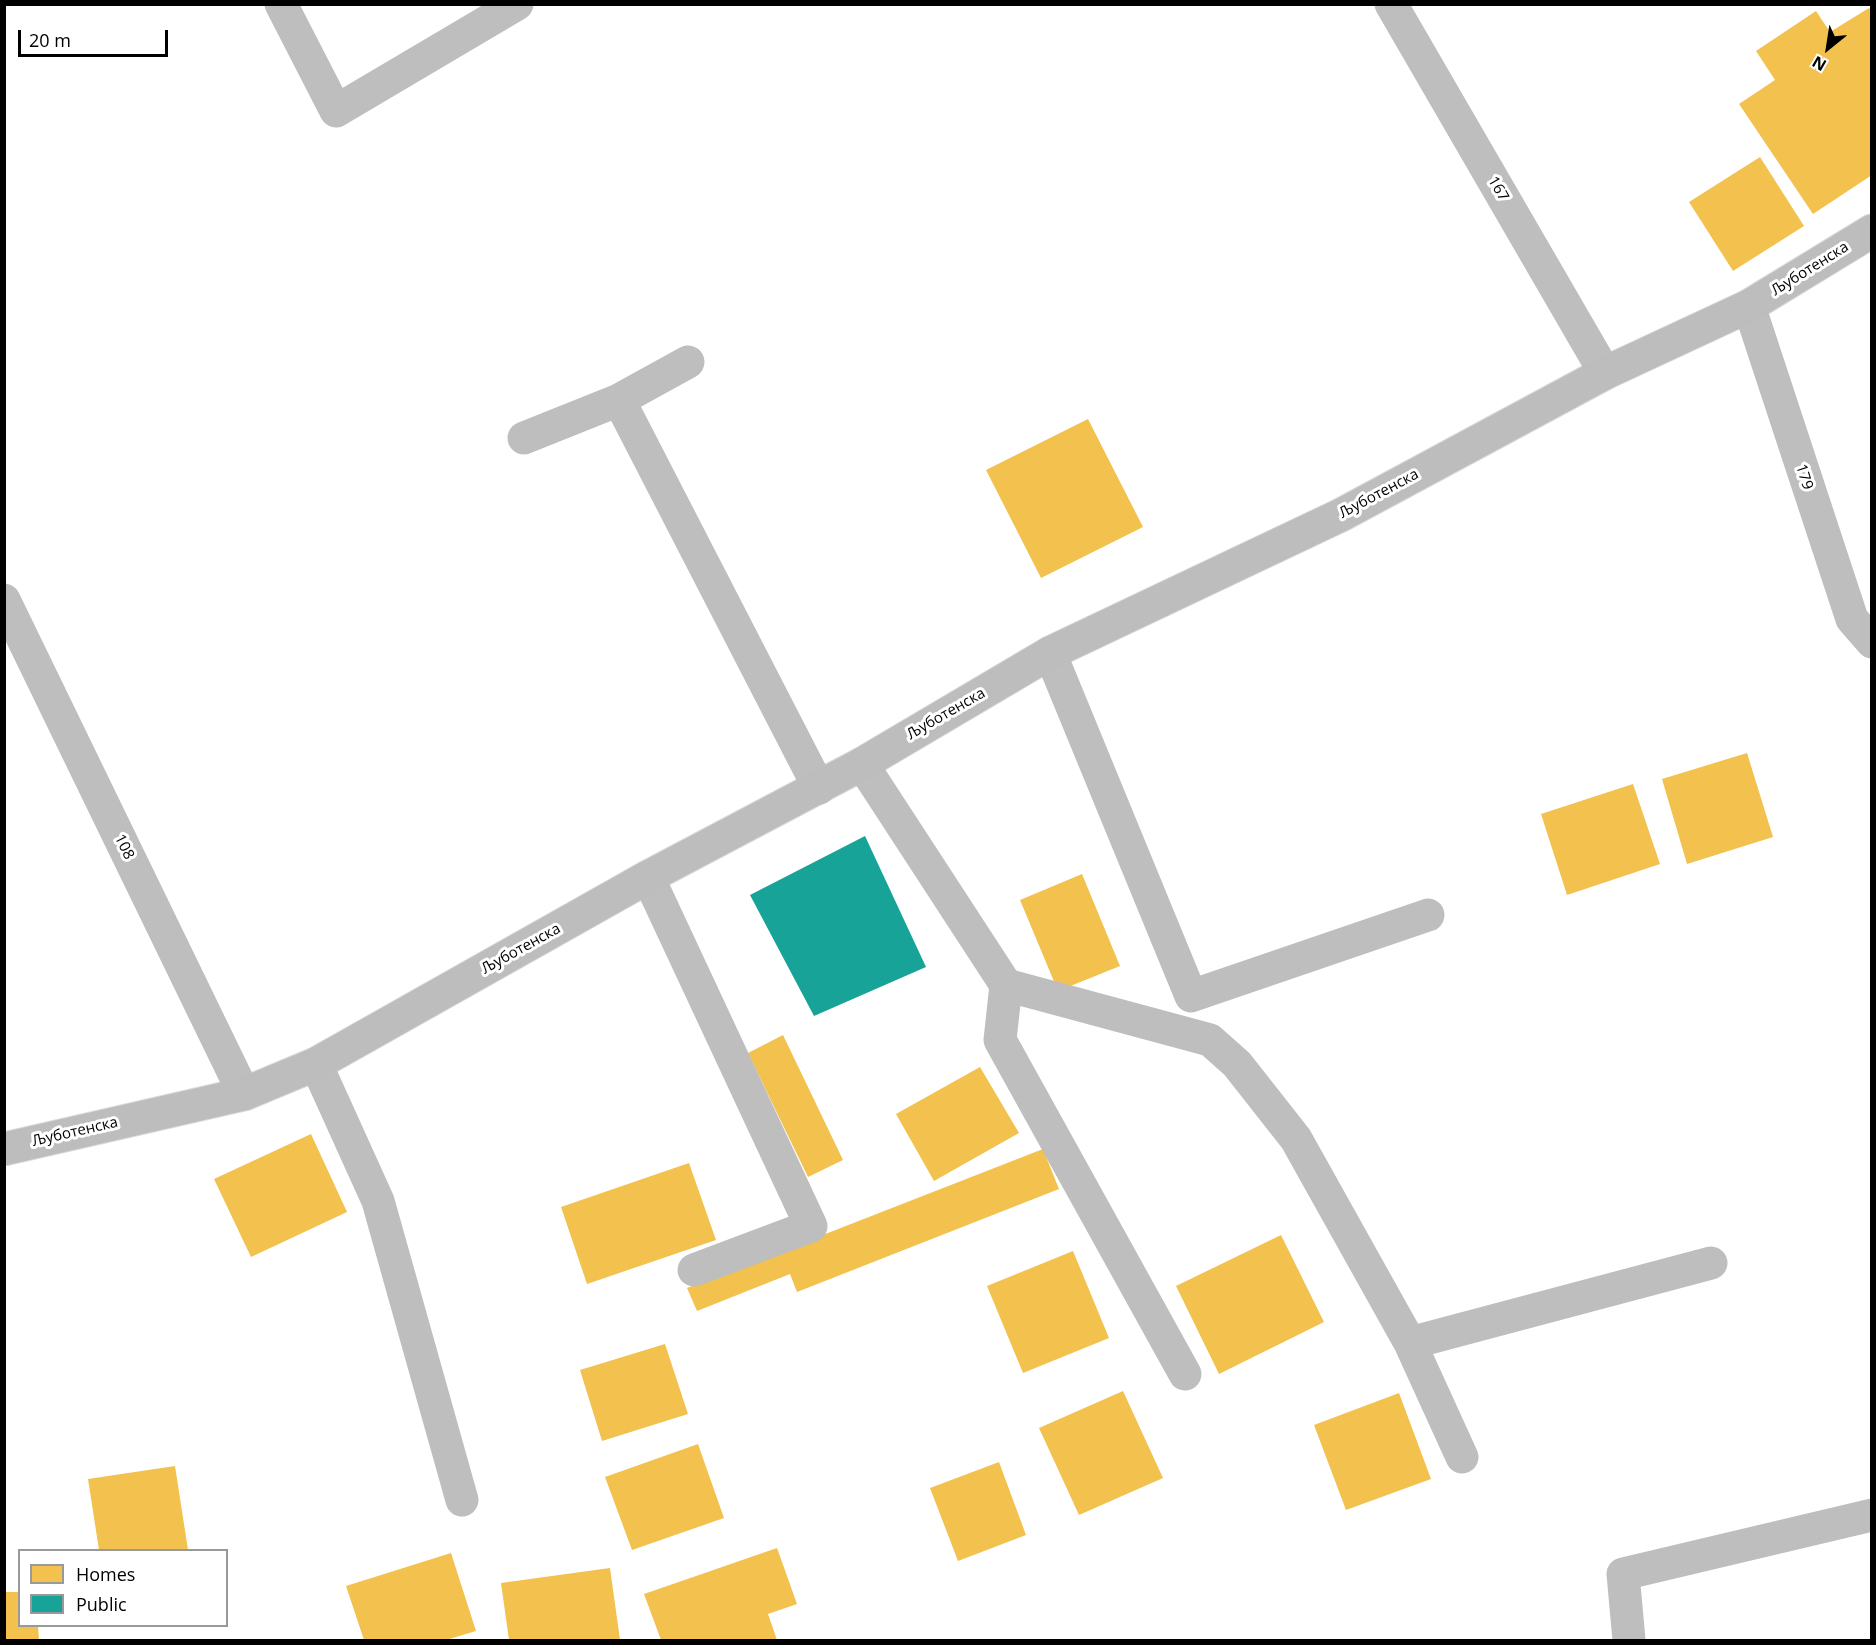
<!DOCTYPE html>
<html>
<head>
<meta charset="utf-8">
<style>
	body { margin:0 }
	#map { position:relative; width:1876px; height:1645px; overflow:hidden; background:#fff; font-family:"Open Sans",sans-serif }
	canvas { display:block }
	.frame { position:absolute; inset:0; border:6px solid #000; pointer-events:none }
	.legend { position:absolute; left:18px; top:1549px; width:210px; height:78px; box-sizing:border-box; background:#fff; border:2px solid #999; margin:0; padding:8px 10px; list-style:none; font-size:18px; color:#000 }
	.legend li { display:flex; align-items:center; gap:12px; height:30px }
	.legend b { width:30px; border:2px solid #999 }
	.north { position:absolute; left:1798px; top:18px; width:60px; height:60px; -webkit-text-stroke:4px #fff; paint-order:stroke; rotate:210deg; font-size:16px; font-weight:700; line-height:24px; text-align:center; color:#000 }
	.north::after { content:''; display:block; margin:auto; width:21px; height:27px; background:#000; clip-path:polygon(50% 0,100% 100%,50% 72%,0 100%) }
	.scale { position:absolute; left:18px; top:30px; width:150px; height:27px; box-sizing:border-box; border:3px solid #000; border-top:0; padding-left:8px; font-size:18px; line-height:21px; white-space:nowrap; color:#000; -webkit-text-stroke:4px #fff; paint-order:stroke }
</style>
</head>
<body>
<div id="map">
<canvas width="1876" height="1645"></canvas>
<div class="frame"></div>
<ul class="legend">
<li><b style="height:16px;background:#f2c14e"></b>Homes</li>
<li><b style="height:16px;background:#17a398"></b>Public</li>
</ul>
<div class="north">N</div>
<div class="scale">20 m</div>
</div>
<script>
const g = document.querySelector('canvas').getContext('2d');
g.lineJoin = 'round';
function paint(path, color) { g.fillStyle = color; g.fill(path, 'evenodd'); }
const shape = rows => new Path2D(rows.map(r => 'M' + r).join(''));
function stroke(path, color, width, dash) { g.strokeStyle = color; g.lineWidth = width; g.lineCap = dash ? 'butt' : 'round'; g.setLineDash(dash || []); g.stroke(path); }
function drawText(font, color, halo, rows, align = 'center') {
  g.font = font + ' "Open Sans",sans-serif'; g.lineWidth = 6; g.setLineDash([]); g.textBaseline = 'middle'; g.strokeStyle = halo; g.fillStyle = color; for (const [text, x, y, turn = 0] of rows) {
    g.save(); g.translate(x, y); g.rotate((+turn || 0) * Math.PI / 180); g.textAlign = isNaN(turn) ? turn : align; if (halo) g.strokeText(text, 0, 0); g.fillText(text, 0, 0); g.restore();
  }
}
paint(shape([
	[1869,8,1872,12,1872,175,1813,214,1739,104,1775,80,1756,51,1816,11,1830,32],
	[1760,157,1804,226,1733,271,1689,202],
	[1088,419,1143,527,1041,578,986,470],
	[1747,753,1773,837,1687,864,1662,779],
	[1633,784,1660,864,1567,895,1541,814],
	[1082,874,1120,966,1058,991,1020,900],
	[783,1035,843,1160,808,1177,748,1053],
	[980,1067,1019,1133,934,1181,896,1114],
	[311,1134,347,1212,251,1257,214,1179],
	[1043,1149,1059,1189,797,1292,790,1274,697,1311,687,1288],
	[689,1163,716,1240,587,1284,561,1207],
	[1281,1235,1324,1322,1219,1374,1176,1286],
	[1073,1251,1109,1338,1023,1373,987,1286],
	[665,1344,688,1414,602,1441,580,1370],
	[1123,1391,1163,1478,1079,1515,1039,1428],
	[1399,1393,1431,1479,1346,1510,1314,1425],
	[698,1444,724,1518,632,1550,605,1477],
	[999,1462,1026,1535,958,1561,930,1488],
	[175,1466,188,1550,99,1550,88,1479],
	[777,1548,797,1604,768,1614,777,1640,661,1640,644,1594],
	[451,1553,476,1631,446,1640,364,1640,346,1586],
	[610,1568,620,1640,509,1640,501,1583],
	[4,1592,20,1592,20,1626,38,1626,39,1640,4,1640]
]), '#f2c14e');
paint(shape([
	[865,836,926,967,814,1016,750,895]
]), '#17a398');
const major = shape([
	[4,1149,244,1094,316,1064,648,877,862,764,1050,653,1341,515,1605,373,1749,306,1872,231]
]);
stroke(major, '#dbdbdb', 35);
stroke(shape([
	[281,4,336,111,517,4],
	[1391,4,1605,373],
	[1749,306,1852,619,1872,642],
	[619,400,819,788],
	[524,438,619,400,688,362],
	[4,600,244,1094],
	[1050,653,1191,996,1428,915],
	[862,764,1006,985,1000,1040,1185,1374],
	[648,877,811,1226,694,1270],
	[1006,985,1210,1040,1237,1064,1296,1139,1410,1343,1462,1457],
	[316,1064,378,1201,462,1500],
	[1410,1343,1711,1263],
	[1629,1640,1623,1574,1872,1515]
]), '#bebebe', 33);
stroke(major, '#bdbdbd', 33);
drawText('15px', '#000', '#fff', [
	["167",1498,189,60],
	["Љуботенска",1810,269,-32],
	["179",1804,477,72],
	["Љуботенска",1379,494,-28],
	["Љуботенска",946,714,-30],
	["108",124,847,64],
	["Љуботенска",521,949,-29],
	["Љуботенска",75,1132,-13]
]);
</script>
</body>
</html>
